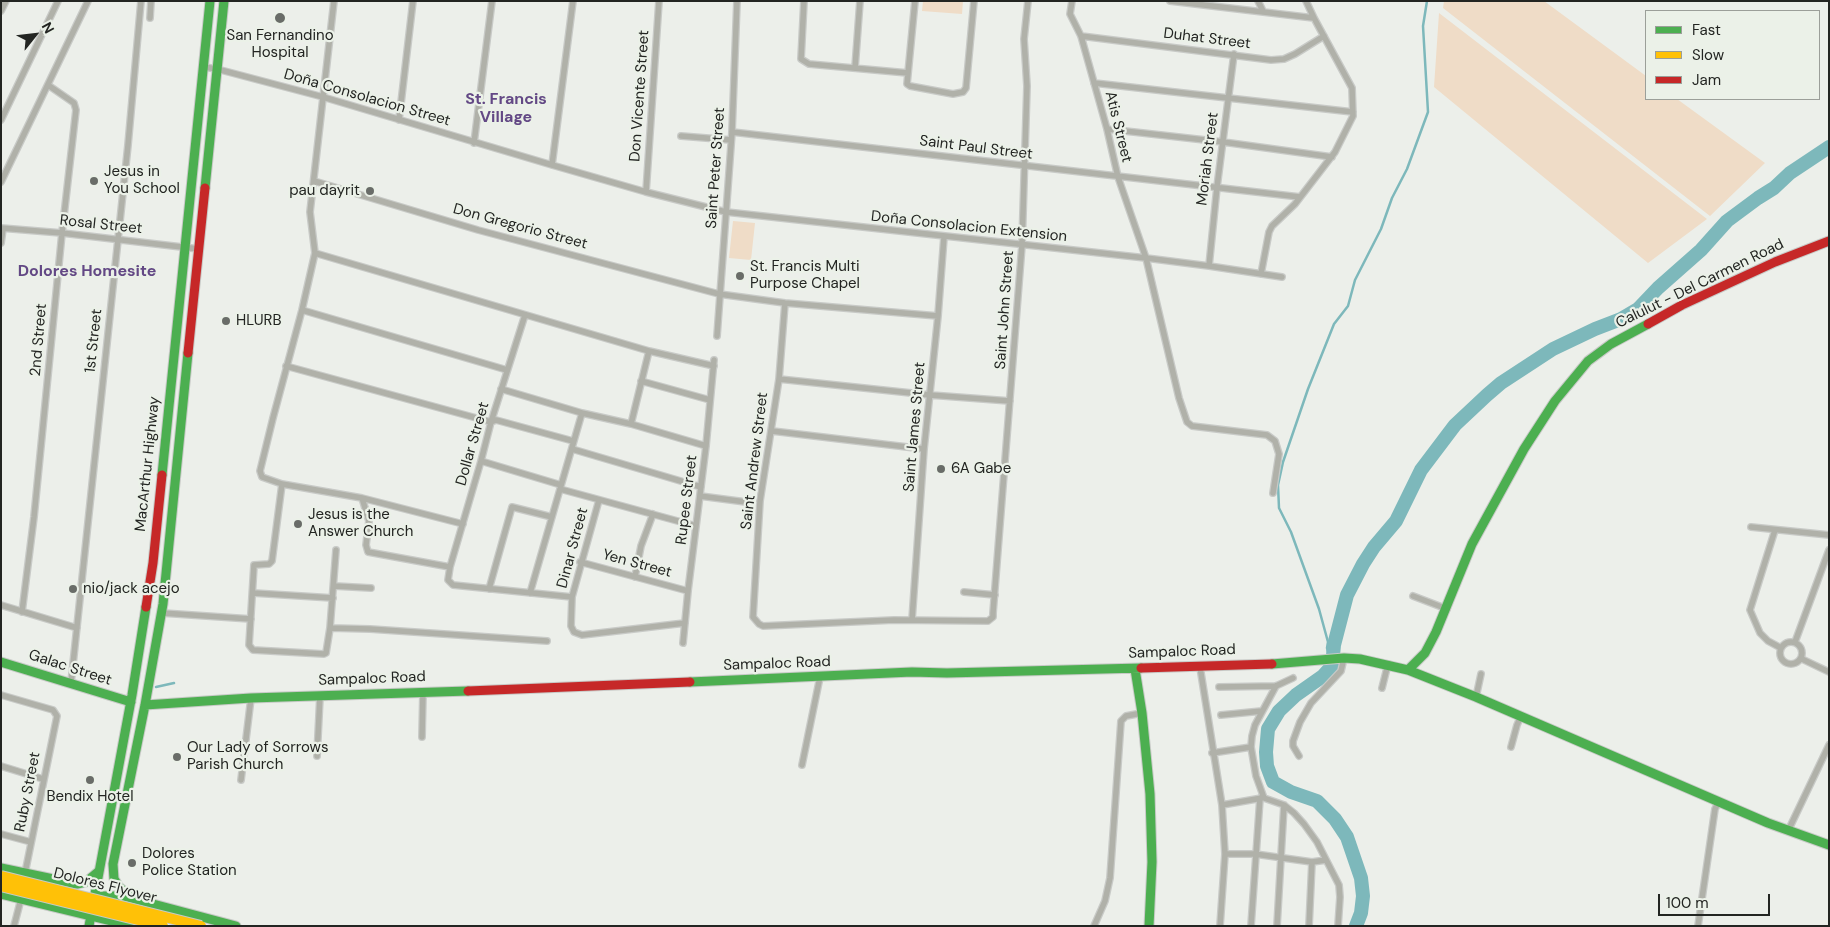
<!DOCTYPE html>
<html>
<head>
<meta charset="utf-8">
<style>
	body { margin:0 }
	#map { position:relative; width:1830px; height:927px; overflow:hidden; background:#ecefea; font-family:"DM Sans",sans-serif }
	canvas { display:block }
	.frame { position:absolute; inset:0; border:2px solid #232522; pointer-events:none }
	.legend { position:absolute; left:1645px; top:10px; width:175px; height:90px; box-sizing:border-box; background:#ebf1e8; border:1px solid #9b9f99; margin:0; padding:6px 9px; list-style:none; font-size:15px; color:#232522 }
	.legend li { display:flex; align-items:center; gap:10px; height:25px }
	.legend b { width:25px; border:1px solid #9b9f99 }
	.north { position:absolute; left:10px; top:10px; width:50px; height:50px; -webkit-text-stroke:4px #ebf1e8; paint-order:stroke; rotate:61deg; font-size:14px; font-weight:700; line-height:20px; text-align:center; color:#232522 }
	.north::after { content:''; display:block; margin:auto; width:18px; height:22px; background:#232522; clip-path:polygon(50% 0,100% 100%,50% 72%,0 100%) }
	.scale { position:absolute; left:1658px; top:894px; width:112px; height:22px; box-sizing:border-box; border:2px solid #232522; border-top:0; padding-left:6px; font-size:15px; line-height:18px; white-space:nowrap; color:#232522; -webkit-text-stroke:4px #ebf1e8; paint-order:stroke }
</style>
</head>
<body>
<div id="map">
<canvas width="1830" height="927"></canvas>
<div class="frame"></div>
<ul class="legend">
<li><b style="height:6px;background:#4caf50"></b>Fast</li>
<li><b style="height:6px;background:#ffc107"></b>Slow</li>
<li><b style="height:6px;background:#c62828"></b>Jam</li>
</ul>
<div class="north">N</div>
<div class="scale">100 m</div>
</div>
<script>
const g = document.querySelector('canvas').getContext('2d');
g.lineJoin = 'round';
function paint(path, color) { g.fillStyle = color; g.fill(path, 'evenodd'); }
const shape = rows => new Path2D(rows.map(r => 'M' + r).join(''));
function stroke(path, color, width, dash) { g.strokeStyle = color; g.lineWidth = width; g.lineCap = dash ? 'butt' : 'round'; g.setLineDash(dash || []); g.stroke(path); }
function drawText(font, color, halo, rows, align = 'center') {
  g.font = font + ' "DM Sans",sans-serif'; g.lineWidth = 4.5; g.setLineDash([]); g.textBaseline = 'middle'; g.strokeStyle = halo; g.fillStyle = color; for (const [text, x, y, turn = 0] of rows) {
    g.save(); g.translate(x, y); g.rotate((+turn || 0) * Math.PI / 180); g.textAlign = isNaN(turn) ? turn : align; if (halo) g.strokeText(text, 0, 0); g.fillText(text, 0, 0); g.restore();
  }
}
paint(shape([
	[923,1,963,1,962,14,922,11],
	[1444,1,1544,1,1646,76,1646,99,1677,99,1765,163,1710,216,1443,8],
	[1439,13,1707,219,1648,263,1434,87],
	[733,221,755,223,751,260,729,258]
]), '#efdcc7');
stroke(shape([
	[1332,666,1327,648,1328,642,1319,609,1291,532,1279,508,1278,485,1283,462,1308,389,1334,324,1348,306,1355,280,1381,229,1392,198,1407,169,1428,112,1423,26,1427,1],
	[156,687,174,683]
]), '#7db8bb', 2.5);
stroke(shape([
	[1356,926,1361,913,1363,896,1361,878,1347,837,1335,819,1317,801,1291,792,1273,782,1267,766,1266,752,1268,729,1279,711,1296,695,1323,676,1332,666,1334,645,1347,595,1363,564,1374,547,1396,521,1421,470,1455,425,1487,395,1501,383,1553,349,1595,329,1621,319,1638,309,1658,288,1701,250,1727,221,1758,198,1774,188,1790,173,1829,147]
]), '#7db8bb', 14);
const street = shape([
	[804,1,801,59,809,64,908,73],
	[915,1,907,84,910,86,953,94,963,92,966,88,974,1],
	[1072,1,1070,14,1081,36,1107,129,1118,177,1146,258,1179,398,1187,422,1192,426,1267,435,1275,441,1279,454,1273,493],
	[1170,1,1314,18,1352,88,1353,116,1335,152,1295,204,1272,226,1269,232,1261,274],
	[1258,1,1263,11],
	[1306,1,1314,18],
	[1,11,6,1],
	[150,18,151,1],
	[1081,36,1271,60,1284,59,1295,54,1324,36],
	[204,67,217,69,323,97,552,165,646,192,726,212,1146,258,1209,266,1282,277],
	[855,68,860,1],
	[1094,83,1353,112],
	[1,120,58,1],
	[399,120,413,1],
	[1107,129,1223,142,1332,157],
	[732,132,1300,197],
	[681,136,731,140],
	[474,143,492,1],
	[552,165,573,1],
	[314,181,478,230,719,294,785,303,938,316],
	[1,182,88,1],
	[646,192,659,1],
	[1,228,62,233,199,249],
	[1,243,3,229],
	[315,253,649,351,714,366],
	[1209,266,1217,187,1234,54],
	[785,303,779,379,760,501,753,617,759,624,763,626,894,620,988,621,993,617,993,613,1022,245,1027,86,1024,39,1028,1],
	[302,310,507,370],
	[525,315,491,422,481,461,450,567,448,580,453,585,572,597],
	[717,336,732,132,737,1],
	[286,366,491,422,496,420,573,441],
	[779,379,930,395,1010,401],
	[641,381,710,400],
	[501,389,582,413,631,424,706,446],
	[631,424,649,351],
	[772,431,924,449],
	[572,449,701,487],
	[481,461,561,485],
	[282,484,262,477,260,471,273,418,302,310,315,253,310,212,334,1],
	[560,489,696,526],
	[700,496,746,502],
	[362,498,369,521,366,545,368,552,450,567],
	[599,500,572,597,571,626,574,632,582,635,685,623],
	[1751,527,1829,535],
	[1775,530,1750,610,1760,633,1768,641,1781,648],
	[336,550,330,628,326,653,324,654,253,650,249,645,254,565,269,564,272,561,282,484,362,498,463,524],
	[580,562,688,591],
	[635,577,641,546,653,514],
	[334,586,371,588],
	[489,589,512,507,552,517],
	[964,592,995,595],
	[253,593,333,598],
	[530,593,582,413],
	[1413,596,1447,609],
	[1,605,77,628],
	[22,612,34,517,62,233,76,110,74,103,48,85],
	[162,613,251,619],
	[912,620,924,449,938,316,944,237],
	[330,628,370,629,547,641],
	'1780 653a11 11 0 1 1 22 0a11 11 0 1 1-22 0Z',
	[1795,642,1829,550],
	[683,643,688,591,706,446,714,360],
	[1802,659,1829,672],
	[1200,667,1222,805,1225,854,1220,926],
	[71,683,128,145,141,1],
	[1276,686,1255,725,1252,736,1251,747,1256,776,1264,798,1284,805,1294,813,1304,824,1317,842,1339,885,1340,897,1338,926],
	[1219,687,1276,686,1293,678],
	[1382,688,1388,664],
	[1,695,53,710,57,716,25,873],
	[1476,697,1481,674],
	[1221,715,1262,711],
	[422,737,423,692],
	[1511,747,1517,725,1521,716],
	[1212,753,1251,747],
	[317,756,320,696],
	[1299,756,1293,746,1293,741,1300,722,1311,703,1341,671,1344,658],
	[802,765,820,677],
	[1,766,43,779],
	[241,780,251,698],
	[1222,805,1262,798],
	[1788,831,1829,745],
	[1,834,31,842],
	[1225,854,1255,854,1312,862,1326,860],
	[14,926,21,899],
	[1094,926,1105,901,1110,878,1121,721,1126,716,1142,713],
	[1251,926,1260,798],
	[1277,926,1284,805],
	[1309,926,1312,862],
	[1698,926,1715,809,1719,801]
]);
const fast = shape([
	[205,188,224,1],
	[162,475,210,1],
	[1,662,131,702],
	[1272,664,1344,658,1360,659,1408,670,1476,697,1768,823,1829,845],
	[1135,669,1142,713,1150,794,1152,862,1149,926],
	[1408,670,1425,653,1436,632,1472,544,1524,449,1555,401,1588,361,1611,344,1648,324],
	[690,682,912,672,947,673,1141,668],
	[145,705,251,698,468,691],
	[1,868,77,884,86,882,98,872],
	[1,894,132,926],
	[93,902,101,896,123,896,236,926],
	[149,902,125,892,119,887,114,879,113,864,145,705,163,604,188,353],
	[89,926,132,695,146,607]
]);
const jam = shape([
	[1648,324,1682,305,1775,262,1829,241],
	[188,353,205,188],
	[146,607,153,563,162,475],
	[1141,668,1272,664],
	[468,691,690,682]
]);
stroke(street, '#c8cac7', 8);
stroke(fast, '#c8cac7', 11);
stroke(jam, '#c8cac7', 11);
stroke(street, '#b0b1a9', 5.5);
stroke(fast, '#4caf50', 9);
stroke(jam, '#c62828', 9);
const slowBridge = shape([
	[1,876,201,926],
	[1,886,163,926]
]);
stroke(slowBridge, '#c8cac7', 12, []);
stroke(slowBridge, '#ffc107', 10);
for (const [x, y, r, color] of [
	[280,18,6,"#696c68"],
	[94,181,5,"#696c68"],
	[370,191,5,"#696c68"],
	[740,276,5,"#696c68"],
	[226,321,5,"#696c68"],
	[941,469,5,"#696c68"],
	[298,524,5,"#696c68"],
	[73,589,5,"#696c68"],
	[177,757,5,"#696c68"],
	[90,780,5,"#696c68"],
	[132,863,5,"#696c68"]
]) { const dot = new Path2D(); dot.arc(x, y, r, 0, 2 * Math.PI); g.fillStyle = color; g.fill(dot); stroke(dot, '#ebf1e8', 2); }
drawText('15px', '#232522', '#ebf1e8', [
	["San Fernandino",280,36,"center"],
	["Hospital",280,53,"center"],
	["Jesus in",104,172],
	["You School",104,189],
	["pau dayrit",360,191,"right"],
	["St. Francis Multi",750,267],
	["Purpose Chapel",750,284],
	["HLURB",236,321],
	["6A Gabe",951,469],
	["Jesus is the",308,515],
	["Answer Church",308,532],
	["nio/jack acejo",83,589],
	["Our Lady of Sorrows",187,748],
	["Parish Church",187,765],
	["Bendix Hotel",90,797,"center"],
	["Dolores",142,854],
	["Police Station",142,871]
], 'left');
drawText('15px', '#232522', '#ebf1e8', [
	["Duhat Street",1207,39,7],
	["Don Vicente Street",640,96,-86],
	["Doña Consolacion Street",367,98,16],
	["Atis Street",1118,127,76],
	["Saint Paul Street",976,148,7],
	["Moriah Street",1208,159,-83],
	["Saint Peter Street",716,168,-86],
	["Rosal Street",101,225,6],
	["Don Gregorio Street",520,227,15],
	["Doña Consolacion Extension",969,227,6],
	["Calulut - Del Carmen Road",1700,284,-26],
	["Saint John Street",1005,310,-86],
	["2nd Street",39,340,-85],
	["1st Street",94,341,-84],
	["Saint James Street",915,427,-85],
	["Dollar Street",473,444,-74],
	["Saint Andrew Street",755,461,-83],
	["MacArthur Highway",148,464,-84],
	["Rupee Street",687,500,-83],
	["Dinar Street",573,548,-75],
	["Yen Street",637,564,15],
	["Sampaloc Road",1182,652,-2],
	["Sampaloc Road",777,664,-2],
	["Galac Street",70,668,18],
	["Sampaloc Road",372,679,-2],
	["Ruby Street",28,792,-79],
	["Dolores Flyover",105,886,14]
]);
drawText('bold 16px', '#634885', '#ebf1e8', [
	["St. Francis",506,100],
	["Village",506,118],
	["Dolores Homesite",87,272]
]);
</script>
</body>
</html>
